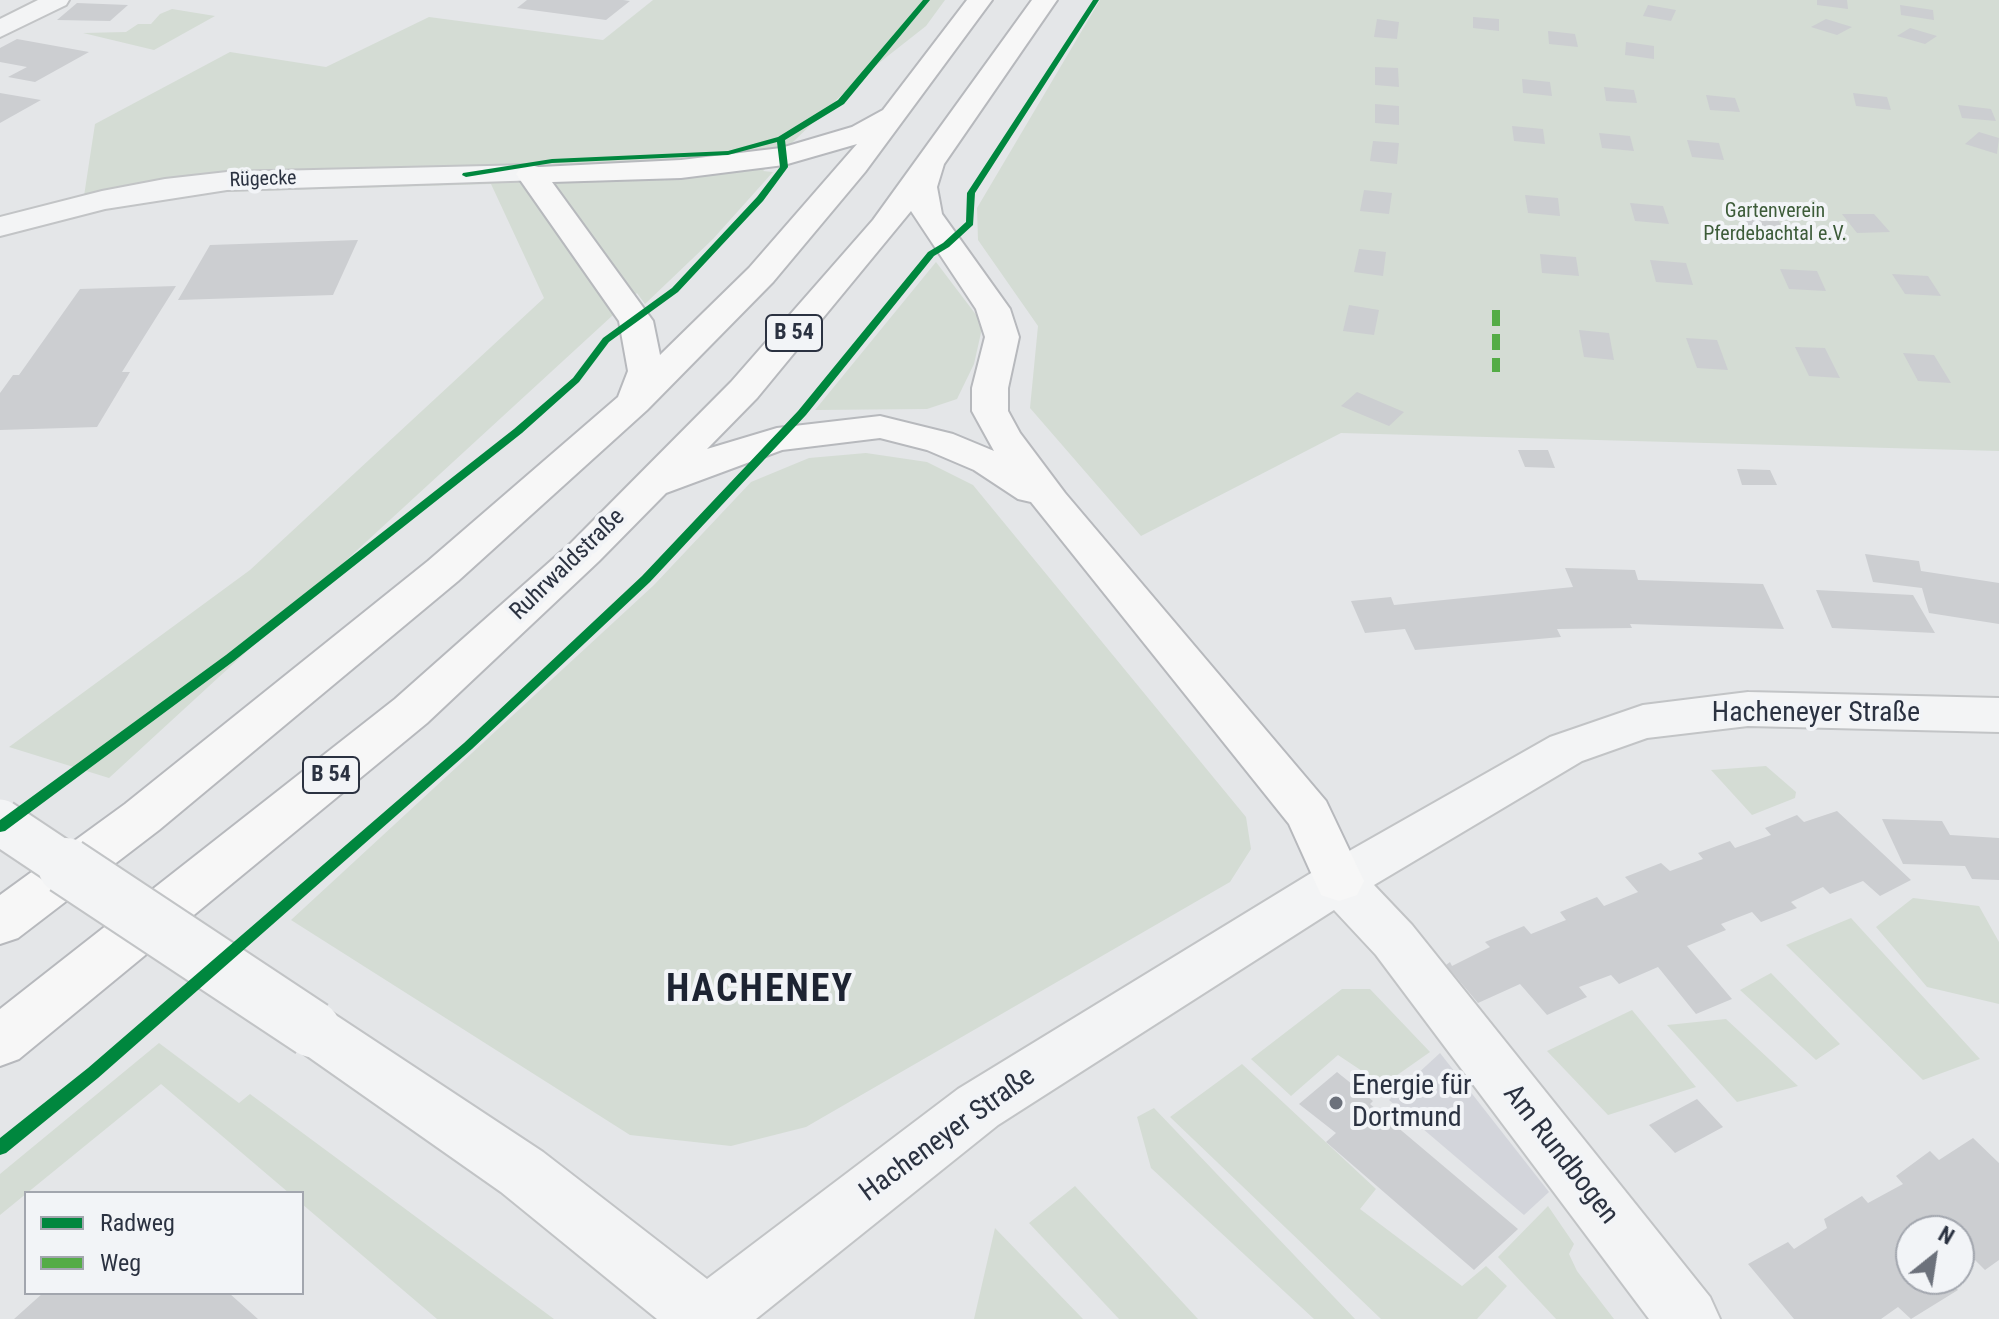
<!DOCTYPE html>
<html>
<head>
<meta charset="utf-8">
<style>
	body { margin:0 }
	#map { position:relative; width:1999px; height:1319px; overflow:hidden; background:#e4e6e8; font-family:"Roboto Condensed",sans-serif }
	canvas { display:block }
	.legend { position:absolute; left:24px; top:1191px; width:280px; height:104px; box-sizing:border-box; background:#f2f4f7; border:2px solid #a2a6ae; margin:0; padding:10px 14px; list-style:none; font-size:24px; color:#2b3241 }
	.legend li { display:flex; align-items:center; gap:16px; height:40px }
	.legend b { width:40px; border:2px solid #a2a6ae }
	.north { position:absolute; left:1895px; top:1215px; width:80px; height:80px; box-sizing:border-box; background:#f2f4f7; border:2px solid #a2a6ae; border-radius:50%; rotate:30deg; font-size:22px; font-weight:700; line-height:32px; text-align:center; color:#2b3241 }
	.north::after { content:''; display:block; margin:auto; width:28px; height:36px; background:#6c717b; clip-path:polygon(50% 0,100% 100%,50% 72%,0 100%) }
</style>
</head>
<body>
<div id="map">
<canvas width="1999" height="1319"></canvas>
<ul class="legend">
<li><b style="height:10px;background:#00873e"></b>Radweg</li>
<li><b style="height:10px;background:#54ac46"></b>Weg</li>
</ul>
<div class="north">N</div>
</div>
<script>
const g = document.querySelector('canvas').getContext('2d');
g.lineJoin = 'round';
function paint(path, color) { g.fillStyle = color; g.fill(path, 'evenodd'); }
const shape = rows => new Path2D(rows.map(r => 'M' + r).join(''));
function stroke(path, color, width, dash) { g.strokeStyle = color; g.lineWidth = width; g.lineCap = dash ? 'butt' : 'round'; g.setLineDash(dash || []); g.stroke(path); }
function drawText(font, color, halo, rows, align = 'center') {
  g.font = font + ' "Roboto Condensed",sans-serif'; g.lineWidth = 8; g.setLineDash([]); g.textBaseline = 'middle'; g.strokeStyle = halo; g.fillStyle = color; for (const [text, x, y, turn = 0] of rows) {
    g.save(); g.translate(x, y); g.rotate((+turn || 0) * Math.PI / 180); g.textAlign = isNaN(turn) ? turn : align; if (halo) g.strokeText(text, 0, 0); g.fillText(text, 0, 0); g.restore();
  }
}
paint(shape([
	[1440,1053,1549,1192,1524,1215,1389,1100]
]), '#d3d5db');
paint(shape([
	[653,0,945,0,926,26,856,81,763,171,773,172,713,239,645,304,637,293,109,778,9,747,250,570,544,298,491,184,84,196,95,124,230,52,326,67,429,17,603,40],
	[1100,0,1999,0,1999,451,1341,433,1141,536,1030,408,1038,326,978,240,977,208],
	[172,9,215,16,154,50,83,33,126,32,138,24,151,24,160,14],
	[936,262,983,324,974,364,957,399,927,409,815,410],
	[866,453,927,462,973,485,1246,817,1251,849,1230,882,806,1127,731,1146,630,1135,291,920,654,585,751,482,809,458],
	[1766,766,1796,792,1795,798,1752,815,1711,770],
	[1913,898,1979,906,1999,942,1999,1004,1927,987,1876,927],
	[1851,918,1980,1059,1923,1080,1786,945],
	[1771,973,1840,1044,1816,1060,1740,990],
	[1342,989,1370,989,1430,1052,1383,1085,1338,1055,1291,1096,1251,1059],
	[1632,1010,1696,1087,1608,1115,1547,1051],
	[1726,1019,1798,1086,1737,1102,1667,1025],
	[159,1043,239,1103,250,1094,554,1319,437,1319,302,1204,302,1193,289,1193,161,1084,0,1215,0,1174],
	[1242,1064,1376,1189,1360,1209,1462,1286,1486,1266,1507,1286,1477,1319,1381,1319,1170,1117],
	[1154,1108,1355,1319,1314,1319,1151,1168,1137,1117],
	[1075,1186,1198,1319,1119,1319,1029,1223],
	[1548,1206,1574,1244,1569,1254,1577,1271,1614,1319,1556,1319,1498,1257],
	[995,1228,1083,1319,974,1319]
]), '#d4dcd4');
paint(shape([
	[527,0,623,0,630,1,606,20,517,8],
	[1817,0,1847,0,1848,9,1817,5],
	[77,3,128,5,110,21,57,20],
	[1648,5,1676,10,1671,21,1643,16],
	[1900,5,1933,10,1934,20,1901,15],
	[1473,17,1499,19,1499,31,1473,28],
	[1377,19,1399,22,1397,39,1374,37],
	[1826,19,1852,27,1837,35,1811,27],
	[1910,28,1937,36,1925,44,1897,36],
	[1548,31,1575,34,1578,47,1549,44],
	[17,39,89,52,35,82,8,77,27,67,0,62,0,48],
	[1626,42,1654,46,1654,59,1625,55],
	[1375,67,1398,68,1399,87,1375,85],
	[1522,79,1550,82,1552,96,1523,93],
	[1604,87,1634,90,1637,103,1606,101],
	[0,93,41,100,0,123],
	[1853,93,1887,97,1891,110,1856,106],
	[1706,95,1735,98,1740,112,1710,110],
	[1375,104,1399,106,1399,125,1375,123],
	[1958,105,1991,109,1996,121,1962,118],
	[1512,126,1543,129,1545,144,1514,141],
	[1979,132,1999,138,1997,154,1965,144],
	[1599,133,1630,136,1634,151,1602,148],
	[1687,140,1719,143,1724,160,1692,157],
	[1373,141,1399,143,1397,164,1370,161],
	[1364,190,1392,193,1389,214,1360,211],
	[1525,195,1558,198,1560,216,1528,213],
	[1630,203,1663,206,1669,224,1635,221],
	[1739,209,1773,210,1783,229,1749,227],
	[1842,214,1874,214,1890,232,1857,233],
	[358,240,333,295,178,300,210,245],
	[1359,249,1386,252,1383,276,1354,272],
	[1540,254,1576,257,1579,276,1542,273],
	[1650,260,1686,263,1693,285,1656,282],
	[1780,269,1817,271,1826,291,1789,289],
	[1892,274,1928,276,1941,296,1905,294],
	[176,286,122,372,130,372,97,427,0,430,0,393,13,375,19,375,80,289],
	[1349,305,1379,310,1374,335,1343,331],
	[1579,330,1609,333,1614,360,1584,357],
	[1686,338,1717,340,1728,370,1697,368],
	[1795,347,1825,348,1840,378,1809,376],
	[1903,353,1934,355,1951,383,1918,381],
	[1357,392,1404,412,1389,426,1341,406],
	[1518,450,1548,450,1555,468,1525,467],
	[1737,469,1770,470,1777,485,1742,485],
	[1865,554,1919,561,1921,571,1999,583,1999,624,1929,613,1922,588,1873,582],
	[1565,568,1635,570,1638,580,1763,584,1784,629,1630,624,1632,628,1557,629,1561,637,1415,650,1405,629,1365,633,1351,601,1391,597,1394,605,1573,587],
	[1816,590,1913,595,1935,633,1832,628],
	[1837,811,1911,880,1880,896,1863,881,1830,894,1823,887,1791,902,1797,908,1761,922,1752,912,1721,924,1726,930,1687,946,1732,999,1696,1014,1658,967,1619,984,1611,975,1579,987,1587,997,1547,1015,1520,984,1478,1003,1446,965,1450,962,1452,966,1490,947,1485,942,1524,926,1531,934,1566,920,1560,912,1597,897,1604,906,1638,892,1625,877,1661,863,1670,871,1703,859,1698,853,1730,841,1735,848,1771,835,1765,828,1797,815,1804,822],
	[1882,819,1942,821,1950,835,1999,838,1999,880,1972,879,1965,866,1903,864],
	[1337,1072,1373,1101,1370,1104,1518,1229,1474,1270,1326,1142,1336,1133,1299,1104],
	[1697,1099,1723,1127,1675,1153,1649,1125],
	[1973,1138,1999,1163,1999,1260,1985,1270,1975,1260,1959,1270,1959,1231,1911,1231,1911,1279,1949,1279,1958,1290,1911,1319,1898,1307,1881,1319,1794,1319,1748,1264,1788,1242,1794,1249,1827,1228,1824,1219,1862,1196,1868,1203,1903,1184,1896,1176,1930,1151,1939,1160],
	[43,1293,229,1293,258,1319,14,1319]
]), '#ccced1');
const minor = shape([
	[38,0,69,0,66,5,0,37,0,19,38,0],
	[531,165,542,168,546,174,542,180,227,190,105,209,0,236,0,217,102,191,165,179,227,172,531,165],
	[1748,692,1999,698,1999,732,1748,726,1647,738,1582,761,1374,885,1412,925,1710,1297,1720,1319,1649,1319,1376,955,1334,910,998,1125,756,1319,657,1319,501,1192,293,1046,285,1029,293,1012,312,1005,331,1012,543,1152,707,1279,958,1089,1321,867,1550,737,1643,705,1748,692]
]);
const trunk = shape([
	[967,0,992,0,865,172,773,282,647,410,458,581,159,830,18,938,0,944,0,895,125,804,428,561,618,397,628,371,619,321,516,174,520,168,681,160,781,148,852,127,883,110,967,0],
	[857,144,749,268,660,355,653,321,552,182,681,178,784,165,857,144],
	[1032,0,1057,0,944,164,937,187,942,214,1010,309,1019,337,1008,388,1008,411,1020,433,1065,493,1326,801,1364,881,1357,895,1339,901,1321,895,1289,824,1031,502,1018,499,974,470,927,450,880,438,782,450,666,493,599,561,427,723,19,1059,0,1066,0,1009,395,699,571,543,731,382,873,220,1032,0],
	[911,211,976,309,985,337,972,388,972,411,994,451,953,434,880,416,777,428,707,449,757,398,911,211]
]);
stroke(minor, '#c2c4c6', 4);
stroke(trunk, '#b7b9bd', 4);
paint(minor, '#f3f4f5');
paint(trunk, '#f7f7f7');
const minorBridgeFar1 = shape([
	[0,822,69,868]
]);
const minorBridge = shape([
	[66,866,312,1029]
]);
stroke(minorBridgeFar1, '#c2c4c6', 49, []);
stroke(minorBridge, '#c2c4c6', 60, []);
stroke(minorBridgeFar1, '#f3f4f5', 45);
stroke(minorBridge, '#f3f4f5', 56);
stroke(shape([
	[1496,310,1496,372]
]), '#54ac46', 8, [16, 8]);
paint(shape([
	[923,0,930,0,844,104,785,140,788,167,763,201,678,292,609,342,579,382,522,433,234,661,5,831,0,832,0,820,226,655,514,429,573,378,603,338,672,288,757,197,780,167,777,142,728,155,552,163,466,177,462,175,463,173,552,159,728,151,778,137,838,100,923,0],
	[1093,0,1099,0,975,193,973,225,949,247,934,256,806,415,650,582,472,749,98,1078,6,1153,0,1155,0,1138,88,1068,464,743,642,576,798,411,928,252,943,243,966,222,967,193,1093,0]
]), '#00873e');
for (const [x, y, r, color] of [
	[1336,1103,8,"#6c717b"]
]) { const dot = new Path2D(); dot.arc(x, y, r, 0, 2 * Math.PI); g.fillStyle = color; g.fill(dot); stroke(dot, '#f2f4f7', 3); }
drawText('20px', '#2b3241', '#f2f4f7', [
	["Rügecke",263,180,-2]
]);
drawText('20px', '#3d5c39', '#f2f4f7', [
	["Gartenverein",1775,212],
	["Pferdebachtal e.V.",1775,235]
]);
for (const [x, y, w] of [
	[794,333,56],
	[331,775,56]
]) { const box = new Path2D(); box.roundRect(x - w / 2, y - 18, w, 36, 6); g.fillStyle = '#f2f4f7'; g.fill(box); stroke(box, '#2b3241', 2); }
drawText('bold 22px', '#2b3241', null, [
	["B 54",794,333],
	["B 54",331,775]
]);
drawText('24px', '#2b3241', '#f2f4f7', [
	["Ruhrwaldstraße",568,565,-44]
]);
drawText('28px', '#2b3241', '#f2f4f7', [
	["Hacheneyer Straße",1816,714],
	["Hacheneyer Straße",948,1135,-36],
	["Am Rundbogen",1560,1155,52]
]);
drawText('28px', '#2b3241', '#f2f4f7', [
	["Energie für",1352,1087],
	["Dortmund",1352,1119]
], 'left');
g.letterSpacing = '2px';
drawText('bold 38px', '#1d2332', '#f2f4f7', [
	["HACHENEY",760,991]
]);
g.letterSpacing = '0px';
</script>
</body>
</html>
